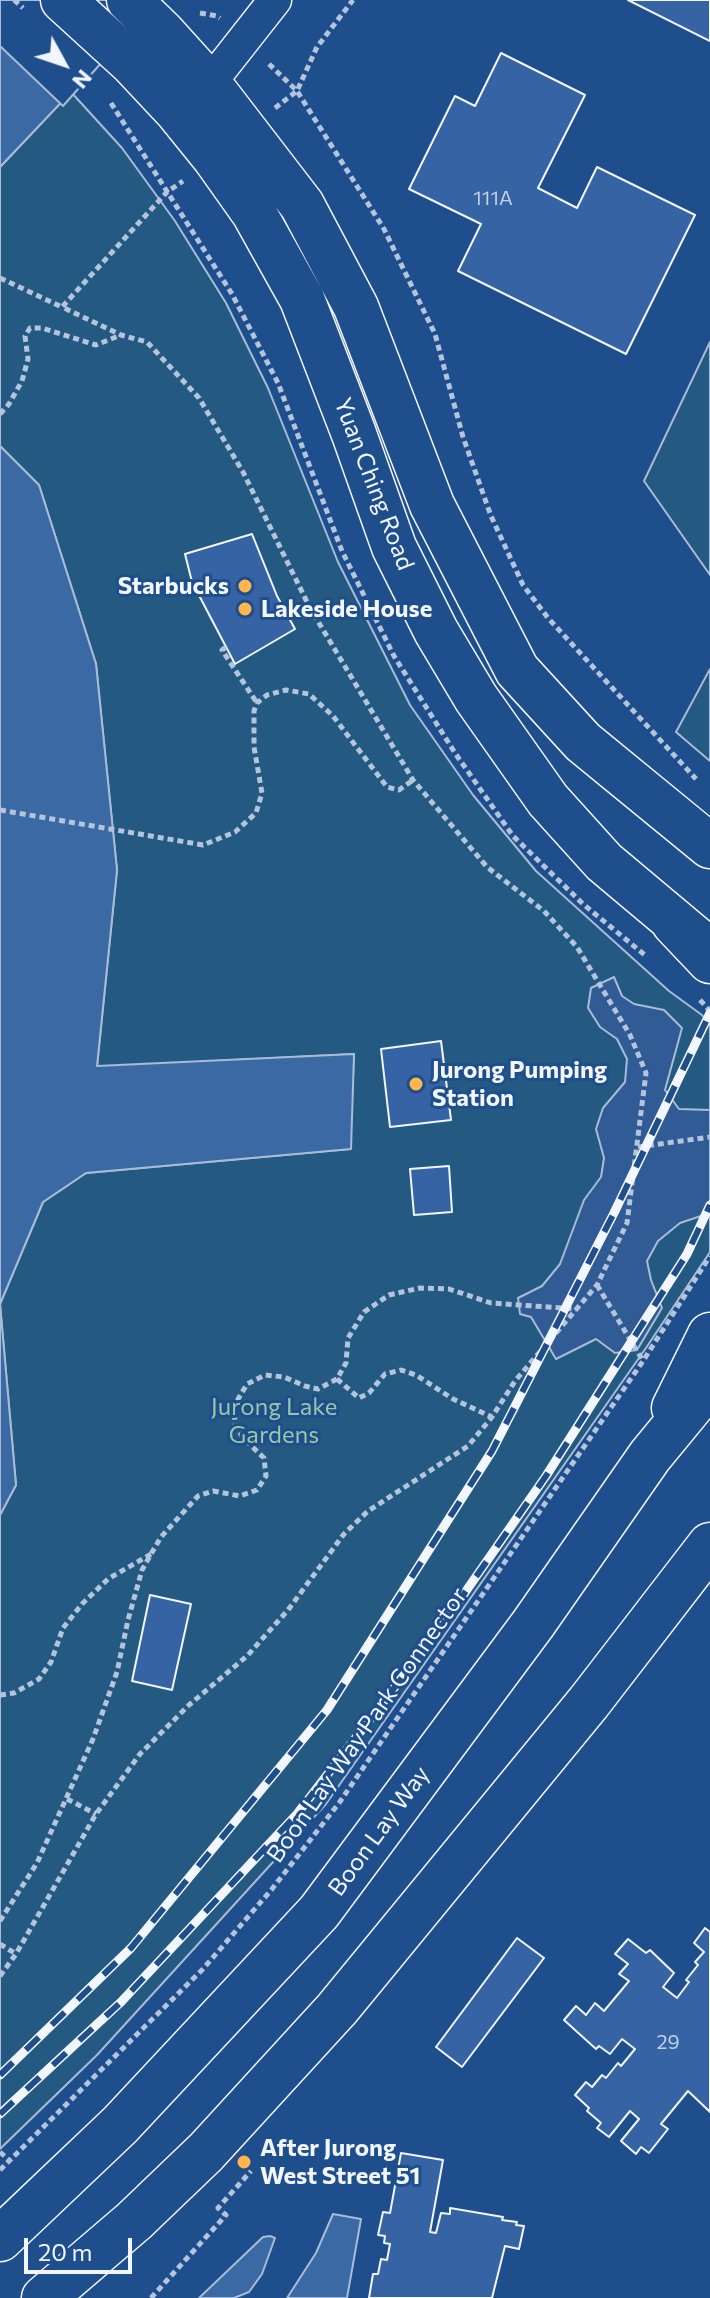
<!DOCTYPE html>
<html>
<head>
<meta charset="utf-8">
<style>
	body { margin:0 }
	#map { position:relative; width:710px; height:2298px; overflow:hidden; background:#1f4e8c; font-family:Commissioner,sans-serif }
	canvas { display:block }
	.north { position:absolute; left:24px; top:24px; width:80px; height:80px; -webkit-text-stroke:6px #1f4e8c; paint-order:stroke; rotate:130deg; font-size:22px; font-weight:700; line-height:32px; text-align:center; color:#f2f6ff }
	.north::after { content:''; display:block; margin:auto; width:28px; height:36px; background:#f2f6ff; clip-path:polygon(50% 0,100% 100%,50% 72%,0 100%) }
	.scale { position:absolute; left:24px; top:2238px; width:108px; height:36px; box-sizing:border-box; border:4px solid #f2f6ff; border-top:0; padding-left:10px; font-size:24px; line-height:28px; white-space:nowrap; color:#f2f6ff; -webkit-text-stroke:6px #1f4e8c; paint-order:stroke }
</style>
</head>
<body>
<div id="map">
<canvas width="710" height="2298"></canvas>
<div class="north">N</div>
<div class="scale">20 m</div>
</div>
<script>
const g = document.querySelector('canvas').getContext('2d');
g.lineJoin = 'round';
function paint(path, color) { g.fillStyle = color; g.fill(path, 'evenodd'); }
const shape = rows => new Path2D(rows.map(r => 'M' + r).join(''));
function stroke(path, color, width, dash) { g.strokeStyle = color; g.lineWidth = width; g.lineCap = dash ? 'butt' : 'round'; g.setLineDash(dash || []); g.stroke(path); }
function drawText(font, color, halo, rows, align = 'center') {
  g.font = font + ' Commissioner,sans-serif'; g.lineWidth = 6; g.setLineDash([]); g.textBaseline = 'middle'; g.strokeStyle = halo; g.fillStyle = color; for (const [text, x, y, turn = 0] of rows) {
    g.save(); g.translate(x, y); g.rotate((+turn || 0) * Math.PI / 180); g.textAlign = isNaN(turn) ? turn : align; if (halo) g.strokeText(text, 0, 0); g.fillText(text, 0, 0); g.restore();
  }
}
const green = shape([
	[71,92,122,148,175,221,226,303,268,388,338,562,410,705,473,795,536,871,669,991,702,1015,710,1025,710,1252,646,1348,326,1804,97,2055,0,2149,0,1515,16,1485,0,1304,43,1202,86,1173,350,1149,354,1054,97,1067,117,870,96,664,39,485,0,446,0,167,71,92],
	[710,342,710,575,644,481,710,342],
	[710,669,710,761,676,732,710,669]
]);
paint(green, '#245a82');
stroke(green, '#a8bbd7', 2);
const parking = shape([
	[614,977,622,996,634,1004,664,1010,682,1028,665,1090,679,1109,710,1110,710,1213,680,1223,658,1241,647,1261,651,1280,662,1308,637,1350,615,1353,596,1339,556,1359,531,1317,520,1314,518,1298,542,1286,560,1264,584,1200,601,1177,604,1158,596,1129,603,1108,625,1082,627,1059,617,1039,600,1027,588,1008,591,988,614,977]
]);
paint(parking, '#305b95');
stroke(parking, '#a8bbd7', 2);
const water = shape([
	[0,0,71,92,0,167,0,0],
	[0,446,39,485,96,664,117,870,97,1066,354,1054,351,1149,86,1173,43,1202,0,1304,16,1485,0,1515,0,446],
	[333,2214,361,2219,347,2298,287,2298,316,2253,333,2214],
	[270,2236,275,2238,262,2274,249,2292,234,2298,199,2298,263,2237,270,2236]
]);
paint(water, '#3b69a3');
stroke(water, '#a8bbd7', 2);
const pier = shape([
	[0,0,157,0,63,106,0,46,0,0]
]);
paint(pier, '#1f4e8c');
stroke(pier, '#a8bbd7', 2);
const building = shape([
	[628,0,710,0,710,41,628,0],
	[501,53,585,95,538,188,577,208,597,167,695,215,626,354,458,271,481,224,409,189,455,96,475,106,501,53],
	[252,534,277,596,295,629,235,664,192,582,185,554,252,534],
	[441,1041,451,1120,390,1127,381,1049,441,1041],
	[449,1166,452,1212,414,1215,410,1169,449,1166],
	[150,1595,191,1604,172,1690,132,1681,150,1595],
	[705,1928,710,1932,710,2112,688,2091,661,2124,668,2129,649,2153,641,2147,636,2154,621,2141,639,2119,630,2111,609,2137,597,2128,601,2123,587,2111,589,2108,575,2095,586,2082,592,2087,602,2075,606,2078,618,2063,621,2066,635,2049,622,2039,610,2054,599,2046,596,2049,564,2020,576,2006,586,2015,595,2003,604,2011,629,1981,619,1974,628,1964,615,1954,628,1939,646,1953,650,1950,674,1973,663,1987,677,1998,689,1982,686,1980,698,1965,695,1962,704,1952,694,1943,705,1928],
	[517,1938,544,1958,462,2067,436,2047,517,1938],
	[401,2153,443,2160,430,2232,436,2233,441,2213,450,2214,450,2208,503,2217,502,2220,517,2222,516,2225,524,2226,519,2249,505,2246,492,2298,369,2298,373,2274,378,2274,381,2259,387,2260,390,2244,384,2243,385,2236,378,2235,383,2212,390,2213,401,2153]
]);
paint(building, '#3563a3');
stroke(building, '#f2f6ff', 2);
const street = shape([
	[194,96,209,84,275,0]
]);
const secondary = shape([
	[63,0,132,63,177,111,215,158,254,213,302,299,354,434,394,547,436,631,476,698,548,800,604,862,704,946],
	[129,0,162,32,209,84,302,205,356,307,432,505,517,670,583,742,710,846]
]);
const primary = shape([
	[674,923,710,961],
	[674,1408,710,1335],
	[0,2239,120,2125,319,1912,533,1624,650,1456,710,1383],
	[44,2298,134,2221,206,2152,337,2009,589,1702,710,1545]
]);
stroke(street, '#f2f6ff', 35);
stroke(secondary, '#f2f6ff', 47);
stroke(primary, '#f2f6ff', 47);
stroke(shape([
	[14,0,23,8],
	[200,13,217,16,220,18],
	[269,64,297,91,384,229,435,334,463,437,491,516,523,585,548,618,696,779],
	[111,103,232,294,278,383,342,551,394,656,455,753,513,836,583,904,646,956],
	[275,108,297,91,317,47,353,0],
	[0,278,62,307],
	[0,414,9,404,22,381,28,359,25,336,30,328,42,328,96,345,121,335],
	[226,647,222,650,257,703],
	[0,810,203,845,235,832,256,813,262,793,254,747,254,711,257,703,267,695,286,690,309,694,333,716,387,787,399,790,413,780],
	[700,1000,710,1011],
	[638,1147,710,1137],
	[597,1285,643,1361],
	[337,1379,359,1398,369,1393,385,1374,401,1370,416,1375,453,1399,492,1417],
	[0,1695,14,1693,39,1679,51,1662,63,1628,82,1604,108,1579,151,1554],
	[67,1799,96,1814],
	[0,1921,37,1863,93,1739,117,1672,128,1620,142,1570,151,1554,161,1537,198,1496,213,1491,240,1496,257,1490,266,1476,264,1458,243,1438,235,1424,234,1406,247,1384,265,1375,284,1377,305,1386,318,1389,337,1379,346,1363,348,1338,364,1312,389,1295,420,1288,449,1289,491,1303,576,1309],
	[0,1944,16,1954],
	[0,1976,16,1954,96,1814,140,1754,189,1705,247,1656,288,1610,344,1534,368,1511,468,1446,492,1417,515,1381,597,1285,627,1223,646,1073,630,1035,577,947,544,911,487,867,413,780,310,608,243,472,199,398,147,342,121,335,62,307,167,192,183,181],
	[0,2152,10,2161],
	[0,2170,203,1969,272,1889,339,1803,643,1361,710,1256],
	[151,2298,226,2215,218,2208,251,2171]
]), '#b3c4dc', 5, [6, 4]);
stroke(street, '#1f4e8c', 32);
stroke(secondary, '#1f4e8c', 44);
stroke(primary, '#1f4e8c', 44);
const rail = shape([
	[0,2075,131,1948,327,1710,492,1451,614,1213,710,1013],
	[0,2114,121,2002,297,1814,441,1627,546,1476,687,1254,710,1205]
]);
stroke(rail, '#f2f6ff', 9);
stroke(rail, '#1f4e8c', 6, [18]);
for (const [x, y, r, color] of [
	[245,586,8,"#ffb74d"],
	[245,609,8,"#ffb74d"],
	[416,1084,8,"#ffb74d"],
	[244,2162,8,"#ffb74d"]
]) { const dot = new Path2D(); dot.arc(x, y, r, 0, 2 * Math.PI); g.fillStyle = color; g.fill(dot); stroke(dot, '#1f4e8c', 3); }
drawText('20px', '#c3d1e8', null, [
	["111A",493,198],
	["29",668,2042]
]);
drawText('24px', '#f2f6ff', '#1f4e8c', [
	["Yuan Ching Road",374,484,69],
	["Boon Lay Way Park Connector",367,1725,-55],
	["Boon Lay Way",379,1831,-54]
]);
drawText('bold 24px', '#f2f6ff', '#1f4e8c', [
	["Starbucks",229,586,"right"],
	["Lakeside House",261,609],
	["Jurong Pumping",432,1070],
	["Station",432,1098],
	["After Jurong",260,2148],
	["West Street 51",260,2176]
], 'left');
drawText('24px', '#97c8a6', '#1f4e8c', [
	["Jurong Lake",274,1407],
	["Gardens",274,1435]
]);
</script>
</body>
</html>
